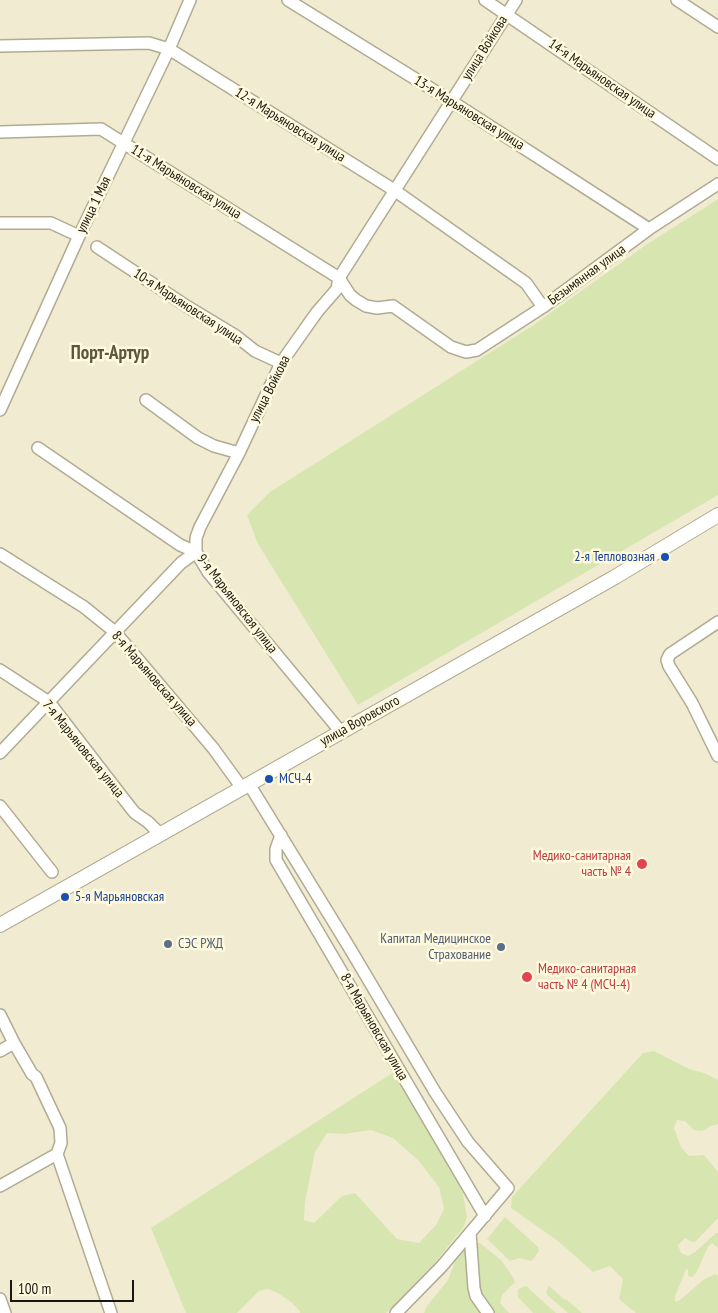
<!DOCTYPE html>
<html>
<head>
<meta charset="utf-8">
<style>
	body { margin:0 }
	#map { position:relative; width:718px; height:1313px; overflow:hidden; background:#f1ecd1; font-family:"PT Sans Narrow",sans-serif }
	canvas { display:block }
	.scale { position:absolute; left:10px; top:1280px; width:124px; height:22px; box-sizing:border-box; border:2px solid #1a180e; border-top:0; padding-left:6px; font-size:15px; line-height:18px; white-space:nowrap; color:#1a180e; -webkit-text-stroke:4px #fff9de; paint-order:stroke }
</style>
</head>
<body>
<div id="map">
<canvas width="718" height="1313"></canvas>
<div class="scale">100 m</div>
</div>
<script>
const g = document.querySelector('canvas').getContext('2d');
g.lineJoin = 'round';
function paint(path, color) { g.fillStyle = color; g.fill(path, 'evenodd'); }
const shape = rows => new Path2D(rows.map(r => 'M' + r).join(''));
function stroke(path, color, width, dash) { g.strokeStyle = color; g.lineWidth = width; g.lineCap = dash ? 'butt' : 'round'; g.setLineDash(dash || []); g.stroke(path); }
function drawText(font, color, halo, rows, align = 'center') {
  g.font = font + ' "PT Sans Narrow",sans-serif'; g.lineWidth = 5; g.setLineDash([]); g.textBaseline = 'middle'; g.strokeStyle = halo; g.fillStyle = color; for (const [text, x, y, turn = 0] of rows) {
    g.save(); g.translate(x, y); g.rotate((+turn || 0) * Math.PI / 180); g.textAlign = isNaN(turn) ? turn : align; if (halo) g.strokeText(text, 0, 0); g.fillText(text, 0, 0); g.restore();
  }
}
paint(shape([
	[718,199,718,495,358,705,258,544,247,515,270,492,532,326,646,245],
	[654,1051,689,1069,704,1073,718,1080,718,1124,711,1126,702,1131,694,1130,685,1121,677,1120,674,1128,681,1147,689,1156,704,1155,718,1172,718,1218,695,1242,690,1241,685,1238,678,1245,681,1253,688,1256,695,1252,716,1233,718,1233,718,1248,712,1243,708,1247,696,1273,692,1277,688,1276,688,1270,686,1269,675,1297,675,1302,680,1300,703,1280,715,1274,718,1276,718,1313,636,1313,619,1299,623,1279,610,1266,593,1272,558,1241,511,1208,512,1197,643,1053],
	[394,1072,457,1176,463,1193,467,1218,463,1228,433,1265,386,1313,300,1313,300,1311,291,1302,278,1293,268,1289,259,1291,237,1313,186,1313,151,1228],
	[371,1130,393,1138,418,1160,439,1187,444,1209,436,1225,419,1243,397,1239,355,1193,342,1196,314,1223,304,1220,305,1202,315,1152,327,1133,344,1134],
	[505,1217,538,1247,539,1251,535,1257,531,1261,519,1258,510,1261,487,1239],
	[480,1243,501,1260,513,1277,515,1282,502,1295,500,1303,509,1313,424,1313,427,1306,448,1280,456,1259,470,1244],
	[526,1286,556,1313,533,1313,518,1297,518,1289],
	[549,1286,565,1300,566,1299,582,1313,568,1313,547,1295,546,1292]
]), '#d7e6b0');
const minor = shape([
	[288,0,451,101,649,229],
	[485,0,718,159],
	[677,0,718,27],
	[0,46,149,43,169,49,394,190,526,283,543,307],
	[0,132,101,129,339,278,350,295,356,300,366,306,377,308,393,306,451,347,466,352,477,350,543,307,649,229,718,184],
	[0,223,51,223,79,236],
	[97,247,188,307,236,336,255,351,281,363],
	[146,400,198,438,214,446,239,453],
	[0,410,79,236,169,49,190,0],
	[38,448,180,545,196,552,208,572,341,732],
	[196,552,196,538,200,527,239,453,281,363,317,312,337,289,339,278,516,0],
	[0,554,84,607,115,632,213,748,242,788],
	[718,622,670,654,667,660,669,666,692,703,718,756],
	[0,670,49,702,130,807,135,813,148,822,160,834],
	[0,753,181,563,196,552],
	[249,784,349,947,435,1092,468,1142,508,1188,442,1266,396,1313],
	[0,806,52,872],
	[281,835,276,849,276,860,485,1216],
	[0,1015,14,1043,32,1074,36,1077,60,1128,61,1143,57,1154,111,1313],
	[0,1051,14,1043],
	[0,1186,57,1154],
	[470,1233,474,1288,476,1296,488,1313],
	[0,1299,5,1313]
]);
const major = shape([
	[0,925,615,577,718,515]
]);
stroke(minor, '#b0ab92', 14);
stroke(major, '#b0ab92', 16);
stroke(minor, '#fff', 11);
stroke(major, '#fff', 14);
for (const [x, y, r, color] of [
	[665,557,5,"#1a4fb4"],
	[269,779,5,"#1a4fb4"],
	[642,864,6,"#e0444e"],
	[65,897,5,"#1a4fb4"],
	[168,944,5,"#5c6f8a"],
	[501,947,5,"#5c6f8a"],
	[527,977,6,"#e0444e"]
]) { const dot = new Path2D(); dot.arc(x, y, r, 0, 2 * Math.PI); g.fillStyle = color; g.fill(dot); stroke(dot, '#fff9de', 2); }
drawText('14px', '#1a180e', '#fff9de', [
	["улица Войкова",485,48,-58],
	["14-я Марьяновская улица",602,79,35],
	["13-я Марьяновская улица",469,113,32],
	["12-я Марьяновская улица",290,125,32],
	["11-я Марьяновская улица",186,182,32],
	["улица 1 Мая",94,205,-64],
	["Безымянная улица",587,275,-36],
	["10-я Марьяновская улица",188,307,33],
	["улица Войкова",270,389,-63],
	["9-я Марьяновская улица",237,604,52],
	["8-я Марьяновская улица",154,679,49],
	["улица Воровского",360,721,-29],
	["7-я Марьяновская улица",83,749,51],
	["8-я Марьяновская улица",374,1027,60]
]);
drawText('14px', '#164399', '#fff9de', [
	["2-я Тепловозная",655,557,"right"],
	["МСЧ-4",279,779],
	["5-я Марьяновская",75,897]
], 'left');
drawText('14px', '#be3a42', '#fff9de', [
	["Медико-санитарная",631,856],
	["часть № 4",631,872],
	["Медико-санитарная",538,969,"left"],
	["часть № 4 (МСЧ-4)",538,985,"left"]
], 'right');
drawText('14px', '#4e5e75', '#fff9de', [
	["Капитал Медицинское",491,939],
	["Страхование",491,955],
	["СЭС РЖД",178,944,"left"]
], 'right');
drawText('bold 19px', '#5c5740', '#fff9de', [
	["Порт-Артур",110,354]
]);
</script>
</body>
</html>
